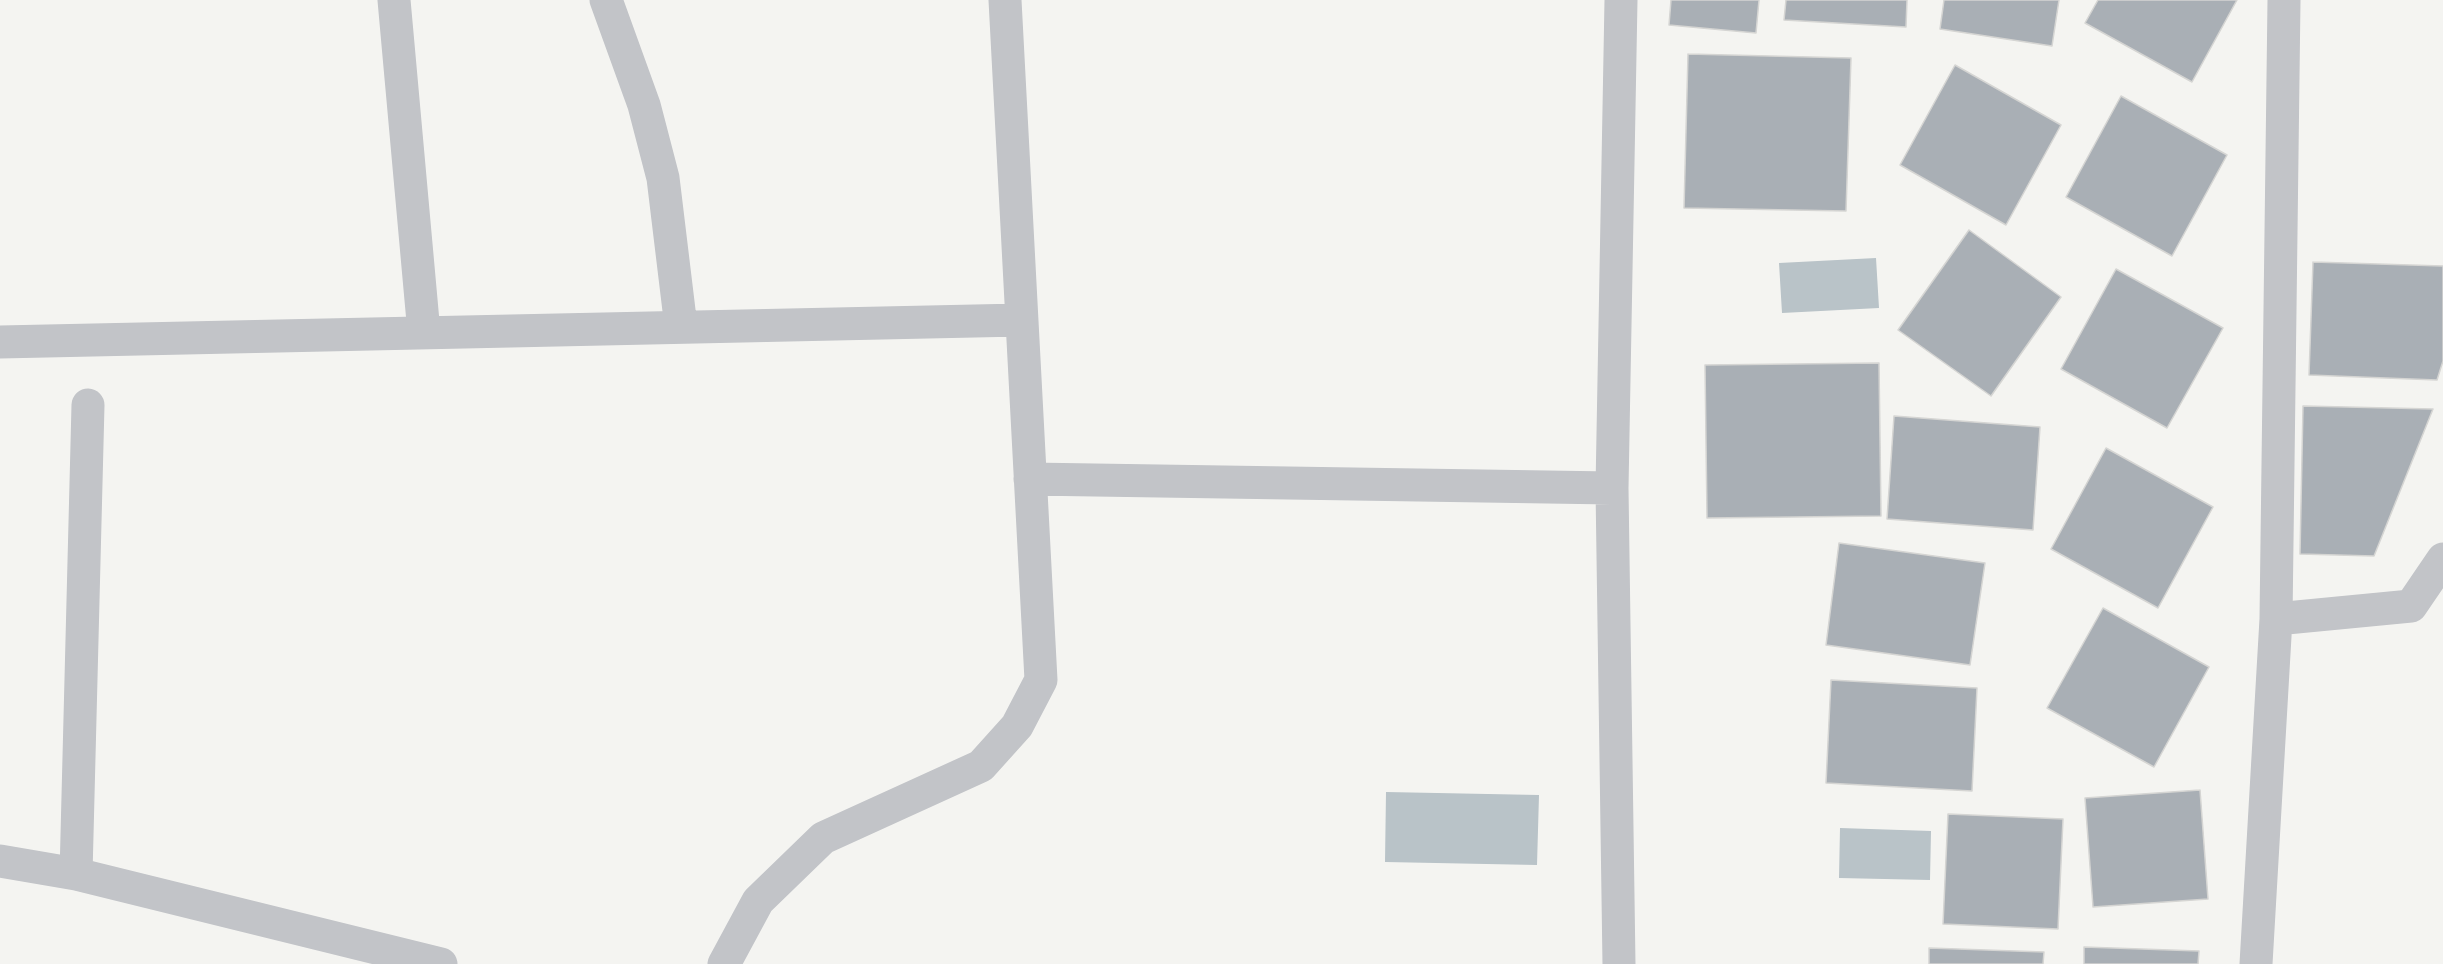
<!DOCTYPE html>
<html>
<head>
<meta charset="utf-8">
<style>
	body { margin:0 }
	canvas { display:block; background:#f4f4f1 }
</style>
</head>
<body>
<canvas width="2443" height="964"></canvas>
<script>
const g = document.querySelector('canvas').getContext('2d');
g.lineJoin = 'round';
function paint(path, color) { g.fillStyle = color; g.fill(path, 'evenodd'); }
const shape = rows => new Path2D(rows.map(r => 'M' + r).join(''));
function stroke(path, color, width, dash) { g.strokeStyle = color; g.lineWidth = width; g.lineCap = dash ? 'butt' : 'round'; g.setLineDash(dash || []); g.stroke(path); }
paint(shape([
	[1876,258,1879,308,1782,313,1779,263],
	[1386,792,1539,795,1537,865,1385,862],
	[1840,828,1931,831,1930,880,1839,878]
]), '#b9c3c8');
const building = shape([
	[1671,0,1759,0,1756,33,1669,25,1671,0],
	[1786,0,1907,0,1906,27,1784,20,1786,0],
	[1944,0,2059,0,2052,46,1940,29,1944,0],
	[2098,0,2237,0,2192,82,2085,23,2098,0],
	[1688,54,1851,58,1846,211,1684,208,1688,54],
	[1955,65,2061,125,2006,225,1900,165,1955,65],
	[2121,96,2227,155,2172,256,2066,197,2121,96],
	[1969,230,2061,297,1991,396,1898,330,1969,230],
	[2313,262,2443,266,2443,361,2437,380,2309,375,2313,262],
	[2116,269,2223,328,2167,428,2061,369,2116,269],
	[1879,363,1881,516,1707,518,1705,365,1879,363],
	[2303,406,2433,409,2374,556,2300,554,2303,406],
	[1894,416,2040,427,2033,530,1887,519,1894,416],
	[2106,448,2213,507,2158,608,2051,549,2106,448],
	[1839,543,1985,563,1970,665,1826,645,1839,543],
	[2103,608,2209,667,2154,767,2047,708,2103,608],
	[1831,680,1977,688,1972,791,1826,783,1831,680],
	[2200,790,2208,899,2093,907,2085,798,2200,790],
	[1948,814,2063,819,2058,929,1943,924,1948,814],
	[2084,947,2199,951,2198,964,2084,964,2084,947],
	[1929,948,2044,952,2043,964,1929,964,1929,948]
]);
paint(building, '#a9afb5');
stroke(building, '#d5d5d3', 1.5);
stroke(shape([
	[394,0,424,333],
	[606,0,644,105,663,178,681,327],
	[0,342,1021,320],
	[1030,479,1612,488],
	[2276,619,2284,0],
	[0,861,76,874,441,964],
	[76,874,88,405],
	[724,964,758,901,823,838,981,766,1017,726,1041,680,1005,0],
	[1619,964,1612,488,1621,0],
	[2256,964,2276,619,2411,606,2443,559]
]), '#c2c4c8', 33);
</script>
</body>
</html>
